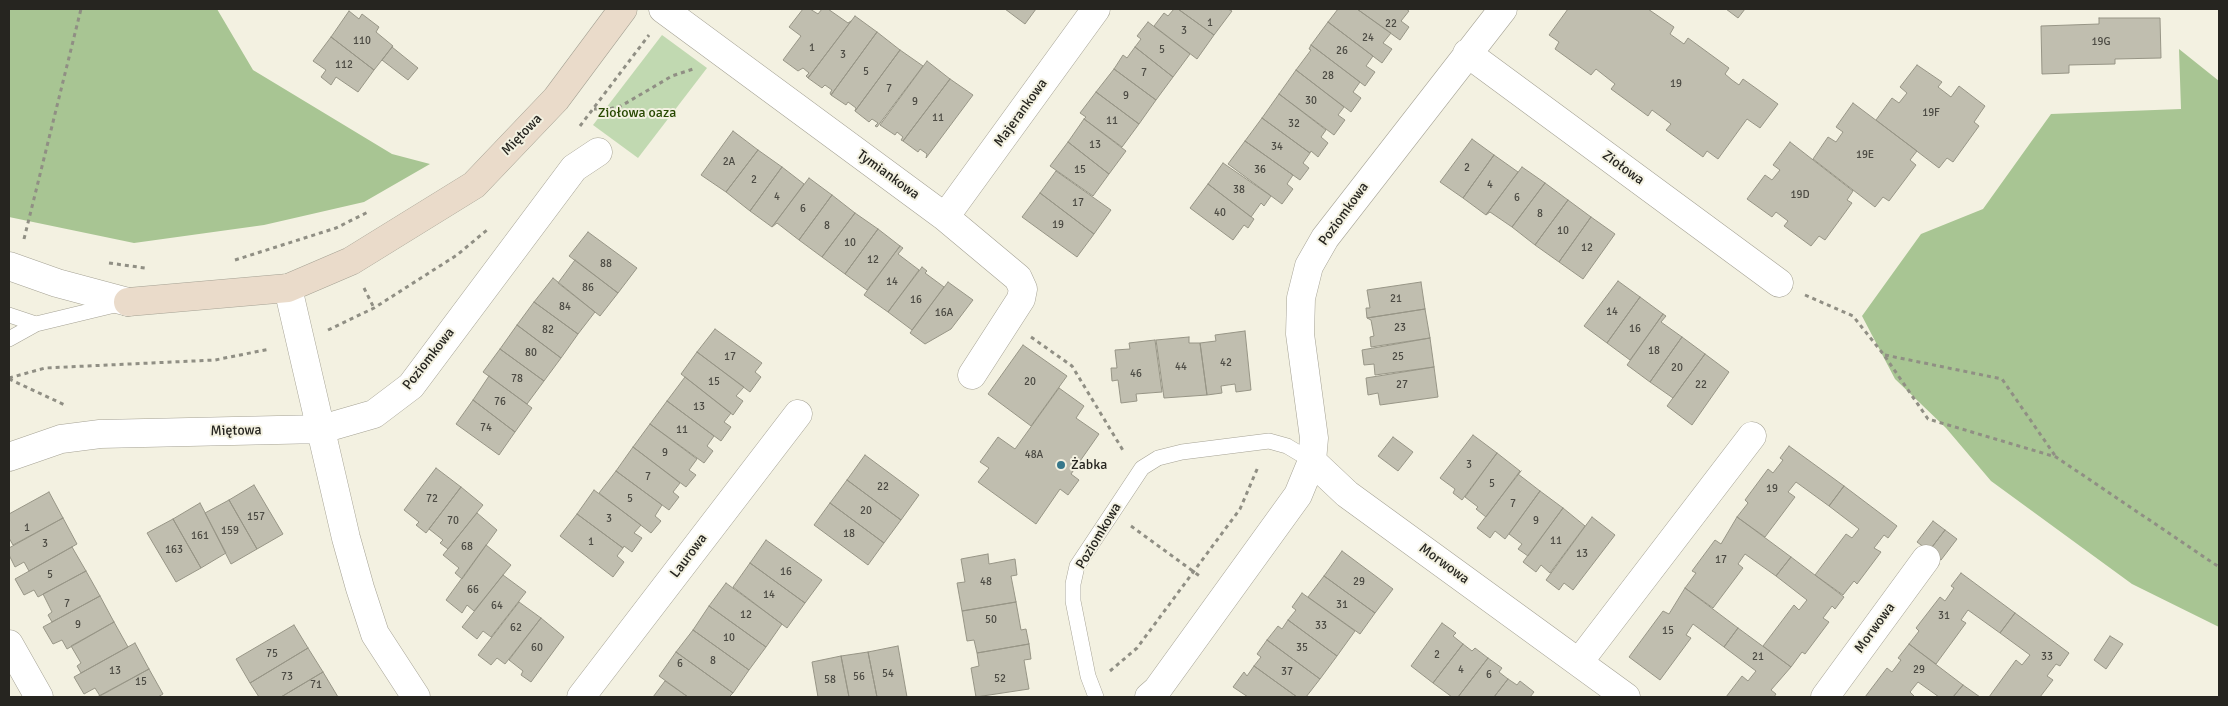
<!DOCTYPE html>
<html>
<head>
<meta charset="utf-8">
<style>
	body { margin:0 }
	#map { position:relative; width:2228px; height:706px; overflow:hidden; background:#f3f1e1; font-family:Signika,sans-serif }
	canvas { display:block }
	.frame { position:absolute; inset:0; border:10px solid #262520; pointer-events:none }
</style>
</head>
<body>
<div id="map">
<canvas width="2228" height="706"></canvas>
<div class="frame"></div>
</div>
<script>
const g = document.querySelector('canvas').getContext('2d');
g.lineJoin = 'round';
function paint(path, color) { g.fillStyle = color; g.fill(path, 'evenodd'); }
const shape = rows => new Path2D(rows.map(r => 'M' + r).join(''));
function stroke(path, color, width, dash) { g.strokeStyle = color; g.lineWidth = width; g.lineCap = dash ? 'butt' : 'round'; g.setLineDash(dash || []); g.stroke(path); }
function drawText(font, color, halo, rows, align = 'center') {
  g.font = font + ' Signika,sans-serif'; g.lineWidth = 4; g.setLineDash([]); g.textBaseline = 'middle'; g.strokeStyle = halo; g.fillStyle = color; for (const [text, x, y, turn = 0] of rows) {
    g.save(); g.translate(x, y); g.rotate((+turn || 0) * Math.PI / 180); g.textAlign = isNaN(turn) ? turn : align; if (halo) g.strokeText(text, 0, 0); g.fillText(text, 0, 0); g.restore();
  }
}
paint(shape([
	[662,35,707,68,638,158,593,125]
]), '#c1d9b1');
paint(shape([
	[9,9,217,9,253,70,392,154,430,164,364,202,264,225,134,243,9,217],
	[2179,49,2219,81,2219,627,2132,584,1991,481,1946,428,1895,379,1862,316,1921,234,1983,209,2051,114,2181,109]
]), '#a8c593');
const building = shape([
	[803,9,810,9,818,14,822,9,828,9,848,23,851,21,808,78,806,76,809,73,803,68,798,71,783,60,801,36,789,27,803,9],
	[1005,9,1036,9,1025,24,1005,9],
	[1174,9,1178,9,1214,35,1197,59,1154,26,1164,13,1168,16,1174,9],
	[1178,9,1228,9,1232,11,1214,35,1178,9],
	[1338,9,1357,9,1391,33,1383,43,1392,49,1382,63,1328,22,1338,9],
	[1357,9,1406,9,1409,11,1401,21,1409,27,1400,40,1357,9],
	[1568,9,1648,9,1674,27,1670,34,1684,44,1688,38,1729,68,1725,74,1732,80,1739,85,1743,79,1778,104,1760,128,1747,119,1718,159,1707,151,1703,157,1666,130,1671,124,1652,110,1648,116,1611,89,1615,84,1596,69,1591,75,1555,49,1559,42,1549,35,1568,9],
	[1726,9,1745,9,1738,18,1726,9],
	[349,11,359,19,362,14,379,27,376,32,393,46,374,70,331,37,349,11],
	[855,16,877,32,831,95,830,93,832,90,825,85,822,88,808,78,855,16],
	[2099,18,2160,18,2161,58,2115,59,2115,64,2069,65,2069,73,2042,74,2041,26,2099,24,2099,18],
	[1148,22,1190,54,1173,77,1135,47,1141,39,1137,36,1148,22],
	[1328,22,1373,56,1366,66,1375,72,1365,86,1311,45,1328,22],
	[877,32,900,50,855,111,856,108,848,102,846,105,831,95,877,32],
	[331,37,374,70,358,92,336,77,331,85,321,77,326,70,313,61,331,37],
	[1311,45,1360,82,1353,92,1361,98,1351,112,1296,70,1311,50,1309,49,1311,45],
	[392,47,418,68,408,80,382,60,392,47],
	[1135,47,1173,77,1156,100,1114,69,1123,55,1127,58,1135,47],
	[900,50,923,66,877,127,875,126,878,123,872,119,869,122,855,111,900,50],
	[927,61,950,79,903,141,901,140,903,137,897,132,895,135,880,125,927,61],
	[1917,65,1942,82,1938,87,1951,97,1959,86,1985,106,1974,122,1979,126,1953,162,1947,158,1939,168,1876,120,1892,98,1899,103,1907,93,1900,87,1917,65],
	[1114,69,1156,100,1139,124,1096,92,1114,69],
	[1296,70,1344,107,1338,115,1345,120,1334,135,1279,94,1296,70],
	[950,79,973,95,926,158,927,154,920,149,918,152,903,141,950,79],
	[1096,92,1139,124,1122,147,1084,119,1086,117,1080,113,1096,92],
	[1279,94,1326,130,1321,137,1328,143,1318,157,1311,151,1310,153,1262,118,1279,94],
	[1853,103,1917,151,1910,160,1916,165,1889,201,1883,197,1875,207,1813,159,1828,137,1836,142,1843,132,1836,127,1853,103],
	[1262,118,1310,153,1303,163,1309,168,1300,180,1245,141,1262,118],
	[1084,119,1126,151,1109,174,1068,142,1084,119],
	[733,131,758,150,726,192,701,175,733,131],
	[1472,139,1494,155,1463,198,1440,182,1472,139],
	[1245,141,1293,175,1287,184,1293,189,1282,204,1228,164,1245,141],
	[1068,142,1109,174,1093,196,1050,166,1068,142],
	[1790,142,1853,191,1847,200,1852,203,1825,240,1819,236,1811,246,1784,226,1788,221,1776,212,1772,217,1747,199,1765,175,1772,180,1780,170,1773,165,1790,142],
	[758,150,782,167,750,211,726,192,758,150],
	[1494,155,1518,172,1486,215,1463,198,1494,155],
	[1223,163,1271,196,1264,206,1261,203,1251,217,1208,184,1223,163],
	[782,167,804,184,772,227,750,211,782,167],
	[1522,167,1545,183,1512,227,1490,212,1486,215,1522,167],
	[1056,171,1111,210,1094,234,1040,193,1056,171],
	[809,178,832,195,799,240,777,223,772,227,809,178],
	[1545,183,1568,200,1535,245,1512,227,1545,183],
	[1208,184,1254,219,1248,228,1244,225,1233,240,1190,208,1208,184],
	[1040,193,1094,234,1077,257,1022,217,1040,193],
	[832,195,855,213,822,257,799,240,832,195],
	[1568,200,1591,217,1559,262,1535,245,1568,200],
	[855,213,878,229,845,274,822,257,855,213],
	[1591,217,1615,234,1583,279,1559,262,1591,217],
	[878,229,900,246,867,290,845,274,878,229],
	[588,232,637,268,618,293,569,256,588,232],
	[900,246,903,248,898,254,919,270,888,312,864,295,900,246],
	[575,260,618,293,600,316,558,283,575,260],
	[922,267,927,271,925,273,944,287,912,330,888,312,922,267],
	[553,278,595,312,578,334,534,302,553,278],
	[1618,281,1640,297,1607,343,1584,326,1618,281],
	[948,282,973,300,951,329,925,344,910,333,948,282],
	[1421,282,1425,309,1367,318,1366,308,1370,308,1367,290,1421,282],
	[1640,297,1663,314,1630,360,1607,343,1640,297],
	[534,302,578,334,561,358,517,325,534,302],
	[1425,309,1430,338,1371,347,1370,337,1374,336,1371,320,1367,318,1425,309],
	[1663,314,1666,316,1661,322,1682,337,1650,382,1627,365,1663,314],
	[517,325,561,358,544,381,500,349,517,325],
	[715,329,762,363,755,372,761,377,750,392,697,352,715,329],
	[1245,331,1251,390,1236,392,1235,384,1221,386,1222,393,1207,395,1200,343,1216,341,1215,335,1245,331],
	[1189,337,1189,343,1200,343,1207,395,1164,398,1156,340,1189,337],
	[1682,337,1705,354,1673,398,1650,382,1682,337],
	[1430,338,1434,367,1375,375,1374,364,1364,365,1362,350,1430,338],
	[1155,340,1162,392,1136,394,1137,401,1121,403,1118,380,1112,381,1111,368,1117,368,1115,350,1130,349,1129,343,1155,340],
	[1023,345,1067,376,1031,426,988,394,1023,345],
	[500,349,544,381,527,404,483,372,500,349],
	[697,352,744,387,736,396,743,401,733,415,681,374,697,352],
	[1705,354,1729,372,1692,425,1667,406,1705,354],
	[1434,367,1438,397,1380,405,1378,393,1368,395,1366,378,1434,367],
	[489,376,532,408,515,432,473,400,489,376],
	[685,377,731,413,724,422,731,427,721,441,667,401,685,377],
	[1059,388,1084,406,1076,418,1099,434,1071,474,1079,480,1068,495,1060,489,1036,524,978,482,989,468,980,462,998,437,1015,449,1059,388],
	[473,400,515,432,499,455,456,424,473,400],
	[667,401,714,436,707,446,713,451,704,463,650,424,667,401],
	[650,424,697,459,689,470,696,475,686,487,633,447,650,424],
	[1473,435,1497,453,1462,500,1453,493,1455,489,1440,478,1473,435],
	[1393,437,1413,452,1398,471,1378,456,1393,437],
	[1789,446,1844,486,1829,506,1796,482,1788,492,1795,497,1765,537,1737,517,1748,503,1745,500,1768,469,1773,473,1783,460,1780,458,1789,446],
	[633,447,680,483,673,492,679,497,669,510,616,471,633,447],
	[1497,453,1520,471,1486,517,1476,509,1478,507,1465,497,1497,453],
	[865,455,919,495,901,520,847,480,865,455],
	[436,468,461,487,426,533,416,525,419,522,404,510,436,468],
	[616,471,662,505,655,516,661,521,651,533,599,493,616,471],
	[1521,471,1518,474,1540,491,1505,539,1495,531,1490,538,1477,528,1521,471],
	[847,480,901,520,884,543,830,503,847,480],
	[254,485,283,534,257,549,229,500,254,485],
	[1844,486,1897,526,1888,538,1884,535,1874,548,1881,552,1857,584,1854,581,1843,595,1815,575,1846,534,1852,538,1859,529,1829,506,1844,486],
	[461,487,483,505,448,549,440,543,443,540,429,529,461,487],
	[594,490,641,525,634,533,642,538,632,552,624,546,623,548,577,514,594,490],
	[1540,491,1563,508,1528,556,1518,549,1522,544,1509,534,1540,491],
	[49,492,63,518,13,545,9,538,9,514,49,492],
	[229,500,257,549,231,564,205,513,229,500],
	[200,503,226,553,201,568,173,519,200,503],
	[830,503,884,543,868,565,814,525,830,503],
	[1563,508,1585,526,1550,573,1541,565,1536,572,1523,562,1563,508],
	[477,513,497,530,462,579,455,573,459,568,443,555,477,513],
	[577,514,623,548,617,556,624,562,613,577,560,536,577,514],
	[1592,517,1615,535,1573,590,1564,583,1559,590,1546,580,1592,517],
	[1737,517,1791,557,1776,576,1745,554,1738,564,1743,568,1713,608,1685,588,1696,573,1692,571,1715,540,1721,544,1737,517],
	[63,518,77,544,29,571,24,562,15,567,9,555,9,548,63,518],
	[173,519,201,568,176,582,147,533,173,519],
	[1933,521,1945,530,1929,551,1917,542,1933,521],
	[1945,530,1957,539,1941,560,1929,551,1945,530],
	[766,540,822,580,805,603,750,563,766,540],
	[486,545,511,565,474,611,467,605,462,613,446,600,486,545],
	[72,547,86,571,38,597,34,590,24,595,15,579,72,547],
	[1342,551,1393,589,1375,613,1324,576,1342,551],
	[988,554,989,564,1015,559,1017,575,1011,576,1016,602,962,611,957,583,965,582,961,559,988,554],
	[1791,557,1844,597,1835,609,1832,606,1823,618,1829,622,1805,654,1802,652,1791,667,1763,646,1794,605,1799,610,1807,600,1776,576,1791,557],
	[750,563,805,603,787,628,733,587,750,563],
	[86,571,100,596,52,622,48,615,52,612,43,594,86,571],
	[1961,573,2015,613,2000,633,1968,610,1961,620,1966,623,1936,664,1909,644,1919,631,1916,628,1940,597,1945,601,1954,588,1951,586,1961,573],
	[503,575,526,592,491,637,483,631,477,639,462,627,503,575],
	[1324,576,1375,613,1360,634,1308,597,1324,576],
	[726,583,782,624,766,647,709,606,726,583],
	[1685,588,1738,628,1724,647,1693,624,1686,635,1691,638,1660,680,1629,657,1663,611,1669,614,1685,588],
	[1302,593,1355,631,1337,656,1288,620,1296,610,1292,607,1302,593],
	[100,596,114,622,67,649,62,640,53,644,43,627,100,596],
	[519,602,541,618,505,664,497,658,491,665,478,655,519,602],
	[1016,602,1021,630,1026,629,1029,644,977,653,974,640,967,641,962,611,1016,602],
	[709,606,766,647,749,670,693,630,709,606],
	[2015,613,2069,653,2060,666,2056,664,2047,676,2053,680,2040,697,1989,697,2016,660,2022,665,2030,655,2000,633,2015,613],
	[541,618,564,637,531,682,521,675,523,671,509,660,541,618],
	[1288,620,1337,656,1320,679,1267,640,1278,626,1282,629,1288,620],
	[114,622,128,647,81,673,77,666,81,663,71,646,114,622],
	[1442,623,1456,633,1453,636,1463,644,1433,683,1411,666,1442,623],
	[294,625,308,648,250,683,236,659,294,625],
	[1738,628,1791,667,1771,690,1776,694,1774,697,1726,697,1742,676,1748,681,1756,671,1724,647,1738,628],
	[693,630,749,670,733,693,676,652,693,630],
	[2110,636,2123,644,2106,669,2094,660,2110,636],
	[1267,640,1320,679,1306,697,1297,697,1254,666,1261,657,1257,654,1267,640],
	[135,643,149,669,100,696,95,688,84,694,74,677,135,643],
	[1029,644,1031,659,1024,660,1029,689,976,697,971,668,979,666,977,653,1029,644],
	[1463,644,1472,651,1475,648,1488,658,1458,697,1452,697,1433,683,1463,644],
	[1909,644,1963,685,1953,697,1939,697,1918,682,1910,692,1915,697,1865,697,1887,668,1892,672,1901,660,1898,658,1909,644],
	[898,646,907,697,877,697,868,652,898,646],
	[308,648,323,672,281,697,259,697,250,683,308,648],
	[676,652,733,693,729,697,688,697,659,676,676,652],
	[868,652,877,697,849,697,841,656,868,652],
	[841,656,849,697,818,697,812,662,841,656],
	[1488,658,1502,668,1499,672,1508,679,1494,697,1458,697,1488,658],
	[1254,666,1297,697,1248,697,1233,687,1244,672,1247,676,1254,666],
	[149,669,163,694,158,697,97,697,149,669],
	[323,672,338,697,281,697,323,672],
	[1508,679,1517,685,1520,681,1534,692,1530,697,1494,697,1508,679],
	[665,681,688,697,653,697,665,681],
	[1963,685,1980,697,1953,697,1963,685]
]);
paint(building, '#c0beaf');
stroke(building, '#979586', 1);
const lane = shape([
	[9,315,36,324],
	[9,339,36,324,119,304],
	[1096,697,1088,676,1073,601,1073,584,1077,566,1142,468,1158,458,1182,452,1269,441,1287,446,1312,461]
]);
const street = shape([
	[663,9,945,217,1018,278,1023,289,1021,299,972,375],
	[1467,53,1779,283],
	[945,217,1096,9],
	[9,266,57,283,128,302],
	[288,288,346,538,360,588,375,634,416,697],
	[9,457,61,439,100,434,322,429,374,414,411,386,574,168,598,152],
	[1312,461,1347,494,1626,697],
	[9,644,39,697],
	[1579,662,1752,436],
	[581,697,798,414],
	[1149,697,1157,690,1298,495,1312,461,1314,438,1300,334,1301,298,1309,266,1325,238,1503,9],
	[1825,697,1926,559]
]);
const secondary = shape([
	[128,302,288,288,351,261,474,185,556,99,623,9]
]);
stroke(lane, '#a5a294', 16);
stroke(street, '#a5a294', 29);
stroke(secondary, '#a5a294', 29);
stroke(shape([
	[594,109,609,109,621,106,672,76,693,69],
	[580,126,649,35],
	[24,239,81,9],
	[235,260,336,228,370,211],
	[109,263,145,268],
	[364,288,374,308],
	[1805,295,1853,316,1884,355,1928,419,2056,457,2219,567],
	[328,330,374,308,457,255,487,230],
	[1031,337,1072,366,1124,452],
	[1885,355,2002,379,2056,457],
	[9,378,45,368,215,360,270,349],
	[9,379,67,406],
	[1131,526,1201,577],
	[1110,671,1137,648,1240,509,1258,467]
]), '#908f84', 3, [4, 4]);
stroke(lane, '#fff', 15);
stroke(street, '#fff', 28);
stroke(secondary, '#eadbca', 28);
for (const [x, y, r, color] of [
	[1061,465,5,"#37788b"]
]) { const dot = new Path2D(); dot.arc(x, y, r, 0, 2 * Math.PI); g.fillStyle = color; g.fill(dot); stroke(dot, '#f3f1e1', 2); }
drawText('11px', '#4c4b44', null, [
	["1",1210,23],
	["22",1391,24],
	["3",1184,31],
	["24",1368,38],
	["110",362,41],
	["19G",2101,42],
	["1",812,48],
	["5",1162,50],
	["26",1342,51],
	["3",843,55],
	["112",344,65],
	["5",866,72],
	["7",1144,73],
	["28",1328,76],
	["19",1676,84],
	["7",889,89],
	["9",1126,96],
	["30",1311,101],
	["9",915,102],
	["19F",1931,113],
	["11",938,118],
	["11",1112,121],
	["32",1294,124],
	["13",1095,145],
	["34",1277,147],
	["19E",1865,155],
	["2A",729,162],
	["2",1467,168],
	["15",1080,170],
	["36",1260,170],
	["2",754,180],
	["4",1490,185],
	["38",1239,190],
	["19D",1800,195],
	["4",777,197],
	["6",1517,198],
	["17",1078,203],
	["6",803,209],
	["40",1220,213],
	["8",1540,214],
	["19",1058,225],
	["8",827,226],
	["10",1563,231],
	["10",850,243],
	["12",1587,248],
	["12",873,260],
	["88",606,264],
	["14",892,282],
	["86",588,288],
	["21",1396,299],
	["16",916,300],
	["84",565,307],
	["14",1612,312],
	["16A",944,313],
	["23",1400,328],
	["16",1635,329],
	["82",548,330],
	["18",1654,351],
	["80",531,353],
	["17",730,357],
	["25",1398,357],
	["42",1226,363],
	["44",1181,367],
	["20",1677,368],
	["46",1136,374],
	["78",517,379],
	["15",714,382],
	["20",1030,382],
	["27",1402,385],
	["22",1701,385],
	["76",500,402],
	["13",699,407],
	["74",486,428],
	["11",682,430],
	["9",665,453],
	["48A",1034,455],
	["3",1469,465],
	["7",648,477],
	["5",1492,484],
	["22",883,487],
	["19",1772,489],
	["72",432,499],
	["5",630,499],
	["7",1513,504],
	["20",866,511],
	["157",256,517],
	["3",609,519],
	["70",453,521],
	["9",1536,521],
	["1",27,528],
	["159",230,531],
	["18",849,534],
	["161",200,536],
	["11",1556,541],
	["1",591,542],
	["3",45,544],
	["68",467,547],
	["163",174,550],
	["13",1582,554],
	["17",1721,560],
	["16",786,572],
	["5",50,575],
	["48",986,582],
	["29",1359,582],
	["66",473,590],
	["14",769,595],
	["7",67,604],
	["31",1342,605],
	["64",497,606],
	["12",746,615],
	["31",1944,616],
	["50",991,620],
	["9",78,625],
	["33",1321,626],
	["62",516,628],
	["15",1668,631],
	["10",729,638],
	["60",537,648],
	["35",1302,648],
	["75",272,654],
	["2",1437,655],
	["21",1758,657],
	["33",2047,657],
	["8",713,661],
	["6",680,664],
	["4",1461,670],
	["29",1919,670],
	["13",115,671],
	["37",1287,672],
	["54",888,674],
	["6",1489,675],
	["73",287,677],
	["56",859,677],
	["52",1000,679],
	["58",830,680],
	["15",141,682],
	["71",316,685]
]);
drawText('14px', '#274800', '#f3f1e1', [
	["Ziołowa oaza",637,113]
]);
drawText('14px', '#262520', '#f3f1e1', [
	["Majerankowa",1021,113,-54],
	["Miętowa",522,135,-46],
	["Ziołowa",1623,168,36],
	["Tymiankowa",888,175,36],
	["Poziomkowa",1344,214,-54],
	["Poziomkowa",429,359,-52],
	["Miętowa",236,431,-1],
	["Poziomkowa",1099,536,-59],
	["Laurowa",689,556,-53],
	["Morwowa",1444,564,36],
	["Morwowa",1875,628,-54]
]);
drawText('14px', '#262520', '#f3f1e1', [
	["Żabka",1071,465]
], 'left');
</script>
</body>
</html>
